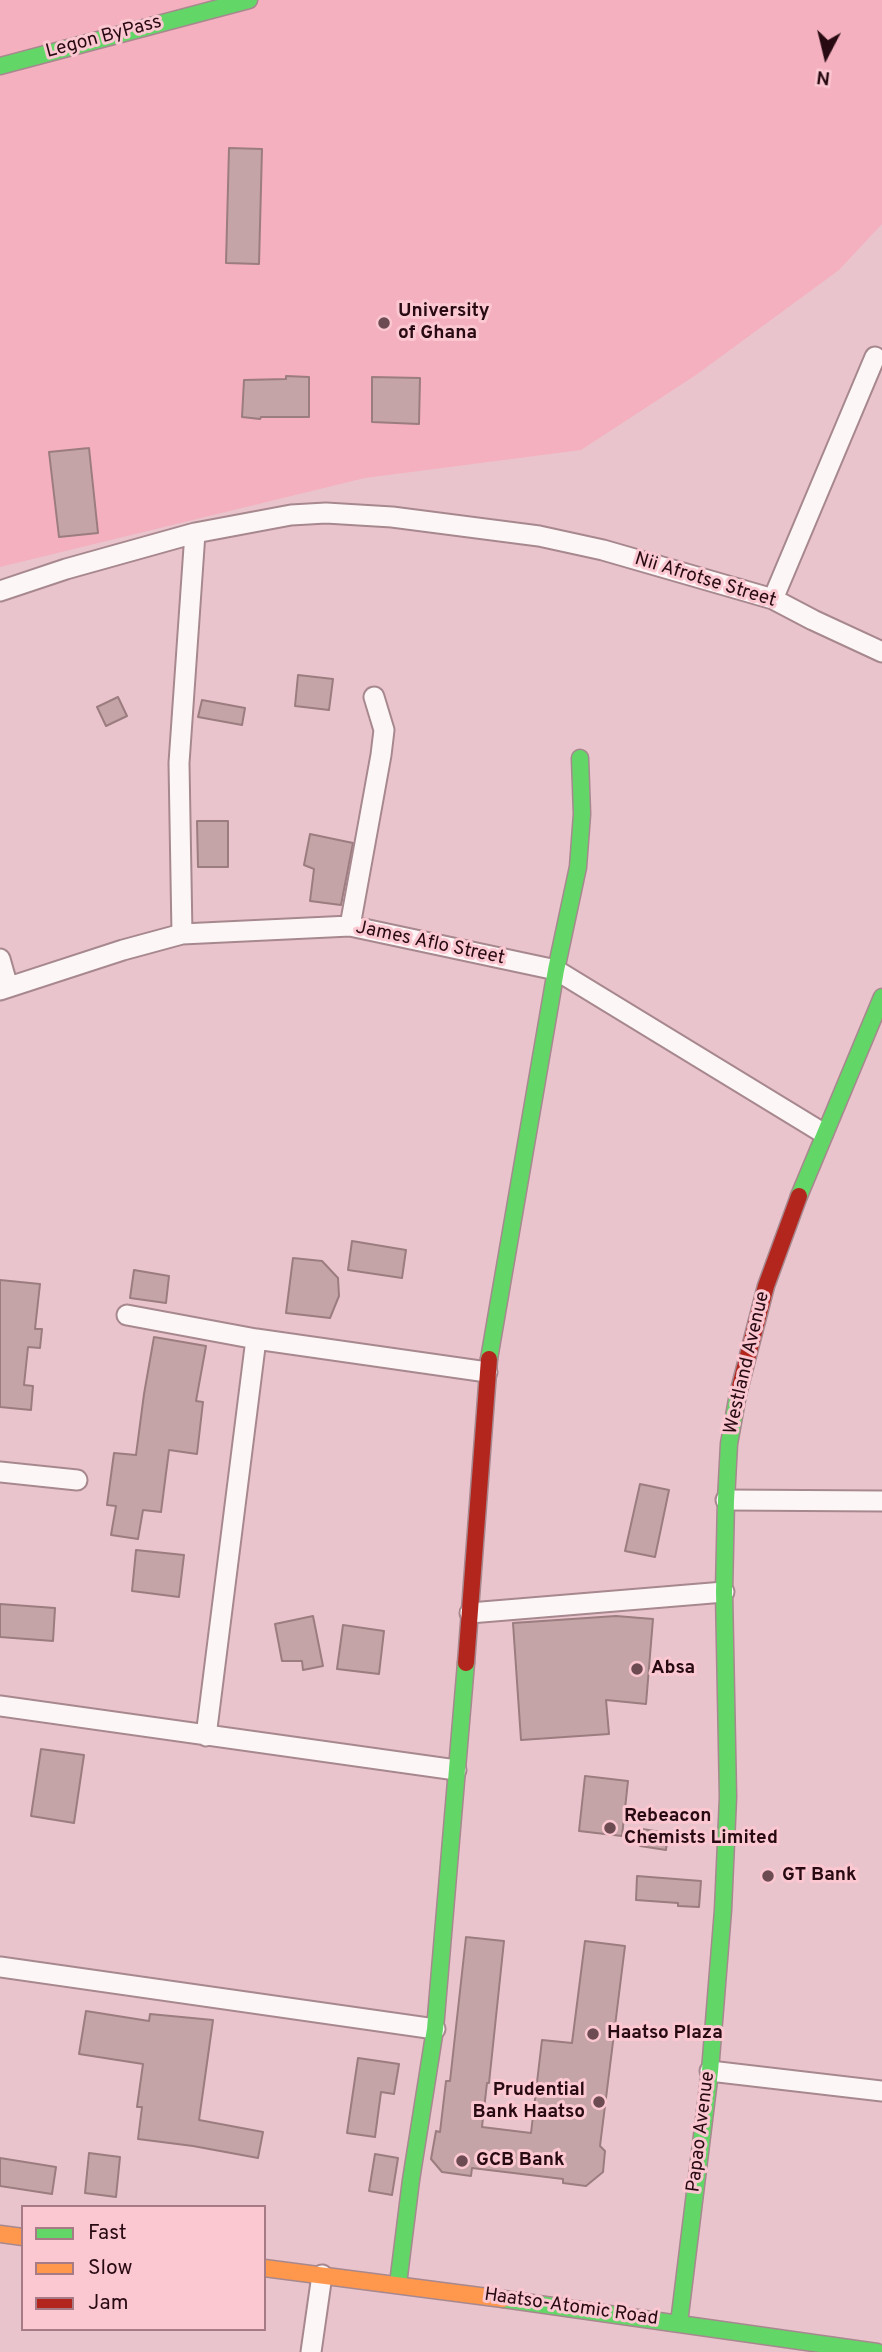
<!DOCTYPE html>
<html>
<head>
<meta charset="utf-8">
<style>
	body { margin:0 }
	#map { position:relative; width:882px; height:2352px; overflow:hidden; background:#eac4cc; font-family:Overpass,sans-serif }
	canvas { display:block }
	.legend { position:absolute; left:21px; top:2205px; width:245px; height:126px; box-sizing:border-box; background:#fbc7d1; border:2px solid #a77b85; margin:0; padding:9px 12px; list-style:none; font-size:21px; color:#280a12 }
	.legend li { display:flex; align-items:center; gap:14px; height:35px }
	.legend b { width:35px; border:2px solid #a77b85 }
	.north { position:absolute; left:791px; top:21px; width:70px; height:70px; -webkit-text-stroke:5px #fbc7d1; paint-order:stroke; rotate:187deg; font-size:19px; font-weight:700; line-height:28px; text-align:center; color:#280a12 }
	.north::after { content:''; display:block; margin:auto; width:24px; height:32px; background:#280a12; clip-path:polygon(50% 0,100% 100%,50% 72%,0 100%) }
</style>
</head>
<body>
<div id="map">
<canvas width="882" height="2352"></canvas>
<ul class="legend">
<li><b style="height:9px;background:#63d668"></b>Fast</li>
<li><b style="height:9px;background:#ff974d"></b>Slow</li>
<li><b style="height:9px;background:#b3261e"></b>Jam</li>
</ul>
<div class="north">N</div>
</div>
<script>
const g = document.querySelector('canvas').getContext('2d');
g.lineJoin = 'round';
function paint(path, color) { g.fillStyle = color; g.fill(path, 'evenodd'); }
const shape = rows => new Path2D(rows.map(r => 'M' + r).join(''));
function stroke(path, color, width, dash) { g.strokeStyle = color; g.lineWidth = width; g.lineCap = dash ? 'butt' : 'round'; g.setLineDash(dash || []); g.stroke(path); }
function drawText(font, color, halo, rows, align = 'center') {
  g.font = font + ' Overpass,sans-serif'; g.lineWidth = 6; g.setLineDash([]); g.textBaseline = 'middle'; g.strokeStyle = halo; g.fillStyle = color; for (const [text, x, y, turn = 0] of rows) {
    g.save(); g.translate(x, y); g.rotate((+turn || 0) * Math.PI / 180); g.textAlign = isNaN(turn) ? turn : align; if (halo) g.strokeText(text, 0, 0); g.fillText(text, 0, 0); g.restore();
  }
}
paint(shape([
	[0,0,882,0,882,224,839,270,696,375,581,450,365,478,0,567]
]), '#f4b0bf');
const building = shape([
	[229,148,262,149,259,264,226,263,229,148],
	[286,376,309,377,309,417,261,417,260,419,242,417,244,380,286,379,286,376],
	[372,377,420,378,419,424,372,422,372,377],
	[89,448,98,533,59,537,49,452,89,448],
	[298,675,333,679,329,710,295,706,298,675],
	[118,697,127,716,106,726,97,707,118,697],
	[202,700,245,708,242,725,198,717,202,700],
	[197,821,228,821,228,867,198,867,197,821],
	[310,834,353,843,341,905,310,901,314,869,304,865,310,834],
	[352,1241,406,1250,402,1278,348,1270,352,1241],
	[293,1258,322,1261,338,1278,339,1296,330,1318,286,1313,293,1258],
	[134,1270,169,1276,166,1303,130,1298,134,1270],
	[0,1280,40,1284,35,1329,42,1329,40,1348,28,1347,24,1385,33,1386,31,1410,0,1407,0,1280],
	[154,1337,206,1346,196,1401,203,1402,197,1454,169,1450,161,1512,143,1510,138,1539,111,1535,116,1506,107,1505,114,1453,136,1455,144,1394,154,1337],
	[640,1484,669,1490,655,1557,625,1551,640,1484],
	[136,1550,184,1555,179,1597,132,1591,136,1550],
	[0,1604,55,1608,53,1641,0,1637,0,1604],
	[313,1616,323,1666,303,1670,302,1661,282,1661,275,1624,313,1616],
	[616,1616,653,1619,646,1704,606,1700,609,1734,521,1740,513,1623,616,1616],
	[343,1625,384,1631,379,1674,337,1669,343,1625],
	[41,1749,84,1755,74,1823,31,1816,41,1749],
	[585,1776,628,1781,622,1836,579,1831,585,1776],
	[642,1829,668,1833,666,1850,640,1846,642,1829],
	[637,1876,701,1881,699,1907,678,1906,678,1903,636,1900,637,1876],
	[466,1937,504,1941,489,2083,487,2083,482,2127,531,2133,542,2040,572,2043,585,1941,625,1946,600,2146,605,2151,603,2172,586,2186,563,2183,563,2179,472,2168,471,2176,442,2172,431,2159,436,2131,440,2132,446,2081,450,2081,466,1937],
	[86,2011,149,2021,150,2014,213,2020,199,2120,263,2132,258,2158,193,2146,138,2139,142,2107,137,2107,143,2064,79,2054,86,2011],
	[358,2058,399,2064,394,2094,381,2092,375,2137,347,2133,358,2058],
	[89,2153,120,2157,116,2197,85,2193,89,2153],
	[375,2154,398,2158,392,2195,369,2191,375,2154],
	[0,2158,56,2167,52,2194,0,2186,0,2158]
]);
paint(building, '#c5a4a7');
stroke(building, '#9b7c7f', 2);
const street = shape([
	[0,591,66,569,195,533,291,515,326,513,392,517,539,536,603,550,773,599,813,620,882,652],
	[773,599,875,357],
	[350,926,381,755,384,730,374,697],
	[182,934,179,763,195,533],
	[0,959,8,987],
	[0,990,123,950,182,934,350,926,556,970,823,1133],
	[127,1315,256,1339,487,1372],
	[0,1472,77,1480],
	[726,1500,882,1501],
	[470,1613,724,1592],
	[0,1706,456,1770],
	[206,1736,256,1339],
	[0,1967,435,2029],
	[710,2071,882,2091],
	[311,2352,322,2275]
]);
const fast = shape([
	[0,66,249,0],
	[799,1196,882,997],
	[489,1359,556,970,578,867,582,814,580,758],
	[398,2284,411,2180,435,2029,466,1663],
	[503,2299,877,2352],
	[679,2323,710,2071,723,1910,728,1797,724,1592,726,1500,729,1444,738,1394]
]);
const slow = shape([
	[0,2234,23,2237],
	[264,2268,503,2299]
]);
const jam = shape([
	[738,1394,766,1286,799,1196],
	[466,1663,489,1359]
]);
stroke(street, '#a7888f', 23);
stroke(fast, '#a7888f', 19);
stroke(slow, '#a7888f', 19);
stroke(jam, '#a7888f', 19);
stroke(street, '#fcf6f7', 19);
stroke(fast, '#63d668', 16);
stroke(slow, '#ff974d', 16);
stroke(jam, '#b3261e', 16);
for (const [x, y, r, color] of [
	[384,323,7,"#6c4b53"],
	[637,1669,7,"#6c4b53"],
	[610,1828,7,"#6c4b53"],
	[768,1876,7,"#6c4b53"],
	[593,2034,7,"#6c4b53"],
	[599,2102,7,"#6c4b53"],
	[462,2161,7,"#6c4b53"]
]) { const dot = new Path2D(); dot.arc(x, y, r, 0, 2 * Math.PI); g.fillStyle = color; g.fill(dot); stroke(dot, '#fbc7d1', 2.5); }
drawText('19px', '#280a12', '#fbc7d1', [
	["Legon ByPass",104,38,-15],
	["Nii Afrotse Street",705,581,17],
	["James Aflo Street",430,944,12],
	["Westland Avenue",748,1363,-77],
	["Papao Avenue",702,2132,-83],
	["Haatso-Atomic Road",571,2308,8]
]);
drawText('bold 19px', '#280a12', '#fbc7d1', [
	["University",398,312],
	["of Ghana",398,334],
	["Absa",651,1669],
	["Rebeacon",624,1817],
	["Chemists Limited",624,1839],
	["GT Bank",782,1876],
	["Haatso Plaza",607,2034],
	["Prudential",585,2091,"right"],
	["Bank Haatso",585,2113,"right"],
	["GCB Bank",476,2161]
], 'left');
</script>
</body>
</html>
